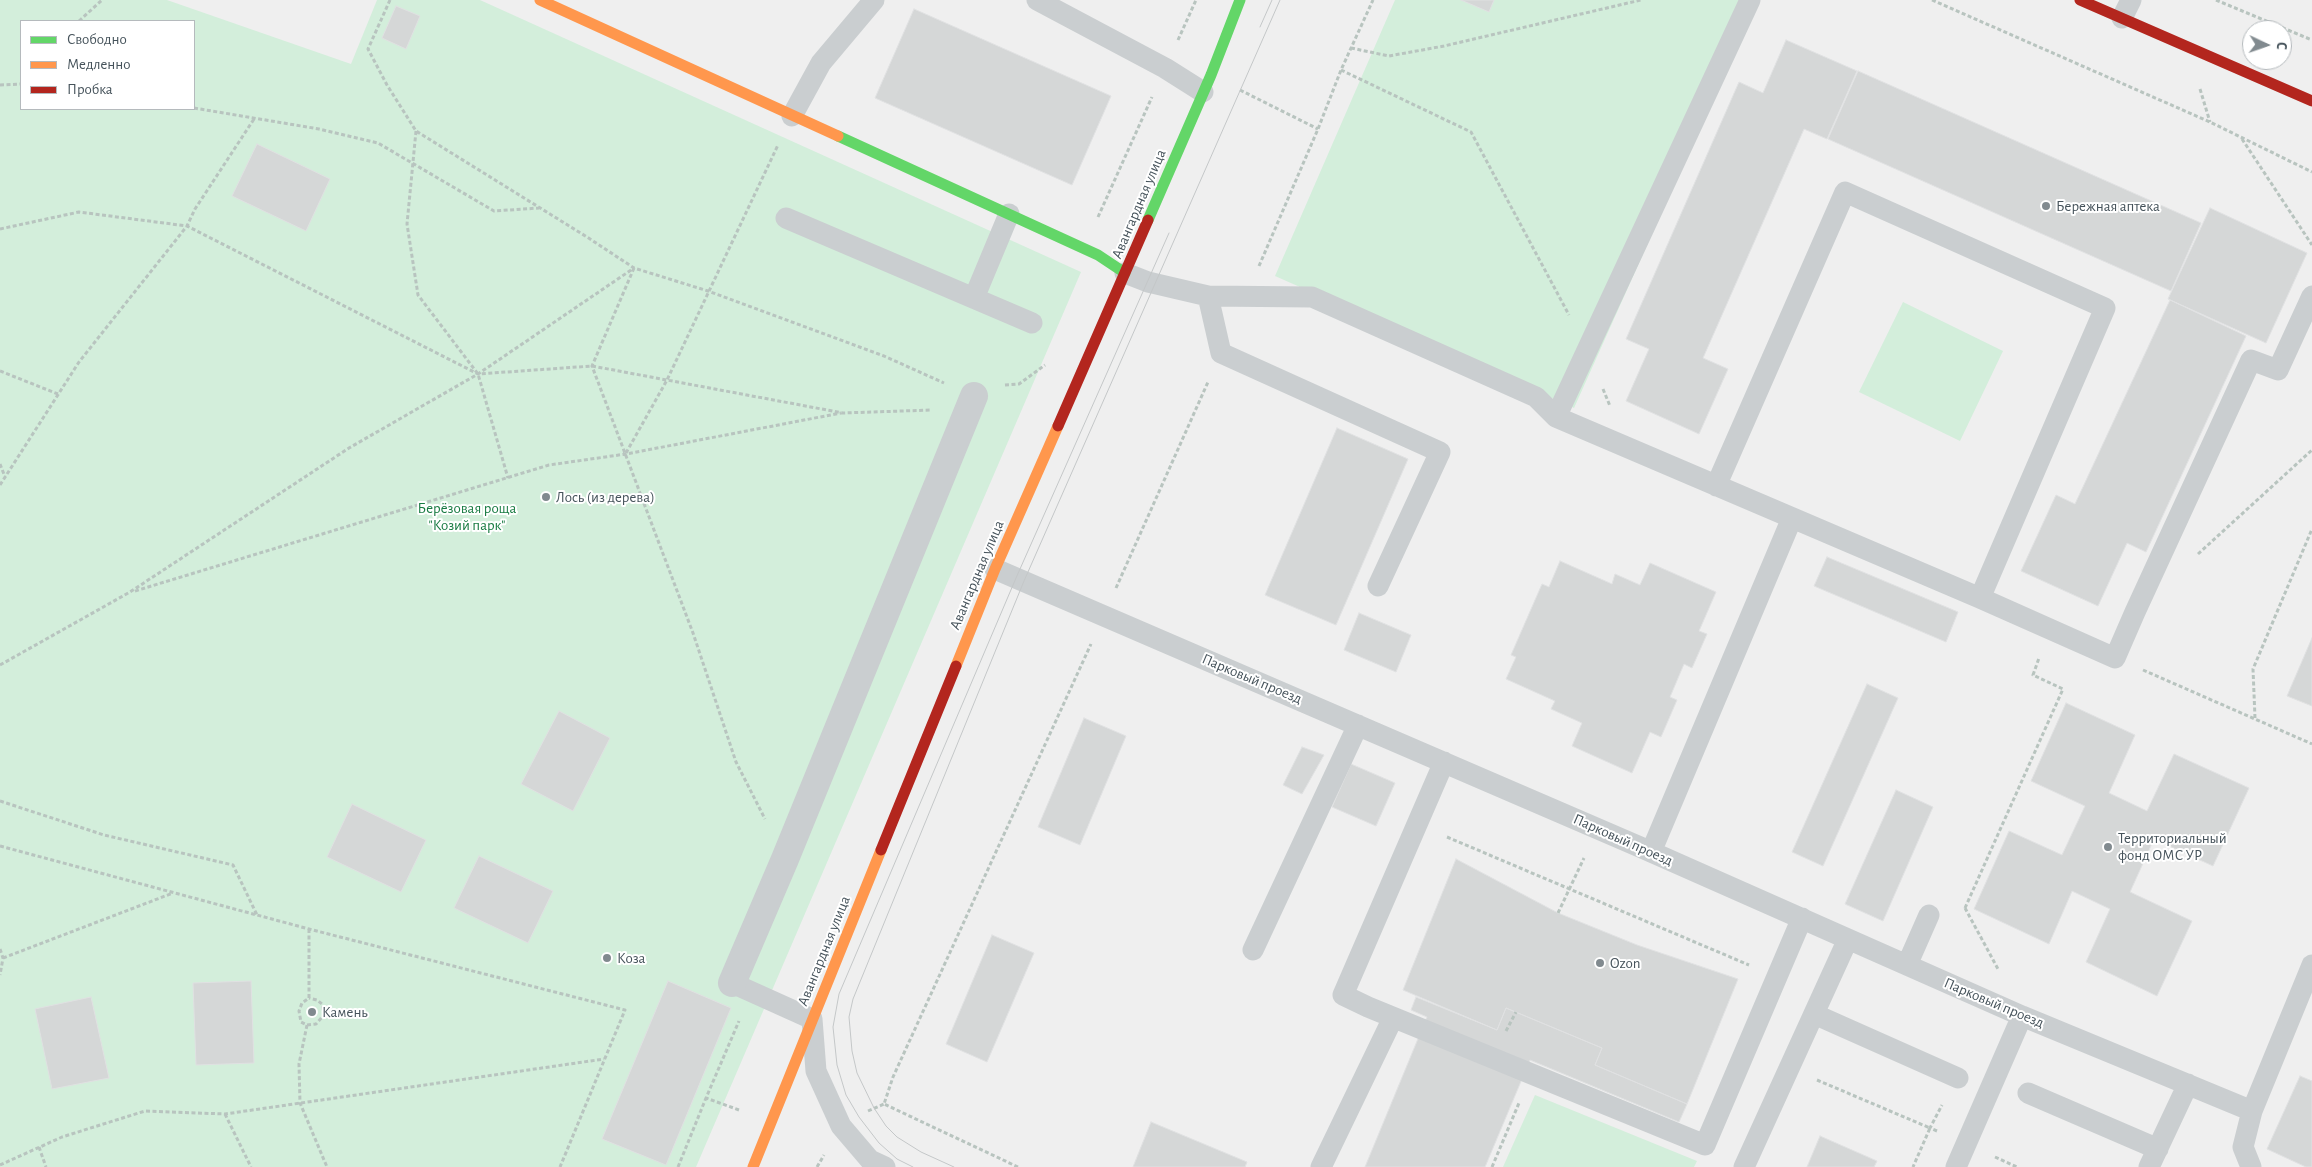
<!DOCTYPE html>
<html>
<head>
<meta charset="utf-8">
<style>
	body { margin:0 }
	#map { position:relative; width:2312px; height:1167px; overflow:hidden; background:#efefef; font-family:"Alegreya Sans",sans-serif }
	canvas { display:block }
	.legend { position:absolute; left:20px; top:20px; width:175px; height:90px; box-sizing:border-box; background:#fff; border:1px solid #b5babd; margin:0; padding:6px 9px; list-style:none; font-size:15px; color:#46535b }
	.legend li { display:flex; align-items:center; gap:10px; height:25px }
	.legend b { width:25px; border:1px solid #b5babd }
	.north { position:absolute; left:2242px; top:20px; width:50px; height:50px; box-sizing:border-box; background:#fff; border:1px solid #b5babd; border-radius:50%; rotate:93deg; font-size:14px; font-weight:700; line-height:20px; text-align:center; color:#46535b }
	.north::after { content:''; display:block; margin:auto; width:18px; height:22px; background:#818a8f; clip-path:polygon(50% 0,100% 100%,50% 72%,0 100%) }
</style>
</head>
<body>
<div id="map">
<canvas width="2312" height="1167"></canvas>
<ul class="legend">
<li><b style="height:6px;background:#63d668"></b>Свободно</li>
<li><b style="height:6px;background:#ff974d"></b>Медленно</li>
<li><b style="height:6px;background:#b3261e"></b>Пробка</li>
</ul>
<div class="north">С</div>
</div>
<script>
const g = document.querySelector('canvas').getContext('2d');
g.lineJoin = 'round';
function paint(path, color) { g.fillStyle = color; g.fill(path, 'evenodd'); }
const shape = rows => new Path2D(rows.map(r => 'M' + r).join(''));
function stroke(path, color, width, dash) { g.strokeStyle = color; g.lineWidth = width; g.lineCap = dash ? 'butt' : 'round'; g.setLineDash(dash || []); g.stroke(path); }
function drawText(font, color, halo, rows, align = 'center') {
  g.font = font + ' "Alegreya Sans",sans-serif'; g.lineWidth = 4; g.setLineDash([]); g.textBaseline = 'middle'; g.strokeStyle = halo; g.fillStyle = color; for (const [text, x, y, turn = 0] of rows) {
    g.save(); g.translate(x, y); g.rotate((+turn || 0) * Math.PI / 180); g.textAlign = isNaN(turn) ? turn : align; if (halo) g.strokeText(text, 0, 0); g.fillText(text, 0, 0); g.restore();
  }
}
paint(shape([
	[0,0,167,0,351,64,377,0,480,0,1081,272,696,1167,0,1167],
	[21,21,194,21,194,109,21,109],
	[1395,0,1757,0,1574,408,1275,276],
	[1903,302,2003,351,1960,441,1859,392],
	[1535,1095,1697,1161,1694,1167,1503,1167]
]), '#d3eedb');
const building = shape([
	[1461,0,1494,0,1489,12,1461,0],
	[396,6,420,16,406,49,382,38,396,6],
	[914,9,1111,96,1072,185,875,98,914,9],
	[1786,40,1857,71,1827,139,1804,129,1703,358,1728,369,1699,434,1626,401,1649,349,1626,339,1739,82,1763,93,1786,40],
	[1858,71,2201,223,2171,291,1828,139,1858,71],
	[257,144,330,179,306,231,232,196,257,144],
	[2210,208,2307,253,2266,343,2168,299,2210,208],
	[2170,300,2246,336,2146,552,2127,543,2098,606,2021,571,2056,495,2075,504,2170,300],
	[1337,428,1408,459,1336,625,1265,595,1337,428],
	[1827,557,1958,612,1946,642,1814,586,1827,557],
	[1560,561,1612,584,1615,574,1640,585,1650,563,1716,592,1699,631,1707,634,1692,668,1684,664,1670,697,1677,700,1661,737,1650,732,1632,773,1572,746,1582,723,1551,709,1555,701,1506,679,1516,657,1511,655,1542,584,1549,587,1560,561],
	[1359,613,1411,635,1396,672,1344,650,1359,613],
	[2312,638,2312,706,2287,696,2312,638],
	[1867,684,1898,698,1823,866,1792,852,1867,684],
	[2066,703,2135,735,2109,793,2147,811,2174,754,2249,788,2213,866,2154,839,2130,892,2192,921,2157,996,2086,962,2110,909,2072,891,2049,944,1974,909,2009,831,2062,855,2085,806,2031,781,2066,703],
	[559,711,610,738,573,811,521,784,559,711],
	[1084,718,1126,736,1080,845,1038,827,1084,718],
	[1302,747,1324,755,1302,794,1283,785,1302,747],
	[1351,764,1395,783,1376,826,1332,807,1351,764],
	[1896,790,1933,807,1883,921,1845,904,1896,790],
	[352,804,426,840,401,892,327,857,352,804],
	[479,856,553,891,528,943,454,908,479,856],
	[1456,859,1558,913,1637,945,1738,979,1687,1104,1595,1065,1602,1048,1506,1008,1497,1030,1403,990,1456,859],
	[992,935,1034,953,987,1062,946,1044,992,935],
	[251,981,254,1063,196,1065,193,983,251,981],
	[668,981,731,1008,666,1165,602,1139,668,981],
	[91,997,109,1078,52,1089,35,1009,91,997],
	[1416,997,1497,1030,1506,1008,1602,1048,1595,1065,1687,1104,1679,1122,1530,1060,1485,1167,1365,1167,1427,1017,1411,1010,1416,997],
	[2300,1076,2312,1081,2312,1167,2306,1167,2267,1149,2300,1076],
	[1151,1122,1247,1162,1245,1167,1133,1167,1151,1122],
	[1820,1136,1877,1161,1874,1167,1807,1167,1820,1136]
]);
paint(building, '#d5d7d7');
stroke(building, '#e0e1e2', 1);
stroke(shape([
	[390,0,368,49,387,85,416,131,587,237,634,268,708,291,884,356,944,383],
	[1932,0,2210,122,2312,172],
	[2216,0,2312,40],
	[79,21,102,0],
	[1178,40,1196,0],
	[1351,48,1389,56,1444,46,1641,0],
	[1341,70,1471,132,1569,315],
	[0,85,21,84],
	[2200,89,2210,122],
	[1240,90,1318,129],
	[194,108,319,129,378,143,494,211,539,208],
	[416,131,407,224,418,295,478,374,508,478],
	[2242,139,2312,245],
	[1098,217,1152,97],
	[0,229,79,212,187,226,478,374,592,366,843,413,932,410],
	[1259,266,1318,129,1341,70,1373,0],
	[634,268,592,366,693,633,736,762,765,819],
	[0,371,58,394],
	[1005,385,1019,384,1045,365],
	[1603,389,1610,406],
	[626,453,667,380,778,145],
	[0,464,5,477],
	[0,485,79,362,187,226,195,209,254,119],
	[2198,554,2312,450],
	[1116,588,1208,382],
	[135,591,549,465,626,454,841,413],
	[0,665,130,592,349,448,478,374,634,268],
	[2143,670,2312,744],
	[2255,718,2253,669,2312,529],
	[0,801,104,835,233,865,257,915],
	[1447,837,1749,965],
	[0,846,309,929,625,1010,560,1167],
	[1965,908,2063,689,2033,675,2039,658],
	[1965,908,1998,969],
	[1558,913,1584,858],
	[309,929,309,998,302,1003,299,1011,301,1022,307,1025,299,1064,300,1103,327,1167],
	[0,949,3,958,0,975],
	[3,958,173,893],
	[307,1025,316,1024,324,1015,322,1004,317,1000,309,998],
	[1506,1031,1516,1012],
	[1817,1080,1930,1128,1913,1167],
	[739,1110,706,1098,739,1021],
	[868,1111,884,1104],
	[225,1114,251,1167],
	[1937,1131,1930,1128,1942,1105],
	[39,1147,46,1167],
	[1995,1157,2017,1167],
	[0,1165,62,1137,145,1111,225,1114,604,1059],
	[678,1167,706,1098],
	[817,1167,824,1155],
	[1018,1167,884,1104,893,1077,1091,644],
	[1492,1167,1519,1103]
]), '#b8c4bf', 3, [4, 2.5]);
stroke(shape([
	[1037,0,1165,68,1203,92],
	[2122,18,2131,0],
	[792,116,821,63,874,0],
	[786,218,1032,323],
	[1125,273,1148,282,1208,296,1312,297,1536,397,1556,417,1980,598,2115,658,2135,612,2251,360,2278,370,2312,296],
	[1208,296,1221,353,1440,452,1378,586],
	[974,298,1009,214],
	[1556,417,1750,0],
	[1716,486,1845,192,2105,308,1980,598],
	[995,569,1640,847,2022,1016,2252,1111],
	[1444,762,1343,995,1368,1007,1705,1145,1802,918],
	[1651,852,1792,518],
	[1253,950,1358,725],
	[1907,965,1929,915],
	[732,983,812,1019,816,1071,841,1126,870,1160,885,1167],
	[1814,1014,1958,1078],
	[2028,1093,2158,1149],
	[1321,1167,1390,1024],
	[1744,1167,1848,939],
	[1956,1167,2022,1016],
	[2149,1167,2188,1084],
	[2251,1167,2243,1147,2252,1111,2312,965]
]), '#caced0', 21);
stroke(shape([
	[732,983,785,859,974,396]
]), '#caced0', 28);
stroke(shape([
	[838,136,1098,255,1125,273],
	[1148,220,1211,75,1240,0]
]), '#63d668', 11);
stroke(shape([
	[540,0,838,136],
	[956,666,995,569,1058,426],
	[753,1167,881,850]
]), '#ff974d', 11);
stroke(shape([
	[2080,0,2312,101],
	[1058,426,1148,220],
	[881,850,956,666]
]), '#b3261e', 11);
stroke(shape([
	[1260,27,1272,0],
	[913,1167,897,1159,879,1143,859,1117,846,1095,837,1065,833,1027,839,994,1016,578,1169,233],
	[954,1167,921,1152,897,1137,886,1126,874,1108,857,1073,852,1051,849,1017,853,999,1024,581,1280,0]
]), '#c4c7c8', 1);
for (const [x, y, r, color] of [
	[2046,206,5,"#818a8f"],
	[546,497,5,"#818a8f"],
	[2108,847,5,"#818a8f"],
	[607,958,5,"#818a8f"],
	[1600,963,5,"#818a8f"],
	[312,1012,5,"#818a8f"]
]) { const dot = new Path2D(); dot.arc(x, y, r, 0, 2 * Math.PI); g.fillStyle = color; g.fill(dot); stroke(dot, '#fff', 2); }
drawText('15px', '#46535b', '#fff', [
	["Авангардная улица",1139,204,-67],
	["Авангардная улица",977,575,-67],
	["Парковый проезд",1252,679,23],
	["Парковый проезд",1623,840,24],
	["Авангардная улица",824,951,-68],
	["Парковый проезд",1994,1003,23]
]);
drawText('15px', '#46535b', '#fff', [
	["Бережная аптека",2056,206],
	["Лось (из дерева)",556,497],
	["Территориальный",2118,838],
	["фонд ОМС УР",2118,855],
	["Коза",617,958],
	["Ozon",1610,963],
	["Камень",322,1012]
], 'left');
drawText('15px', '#187b42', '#fff', [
	["Берёзовая роща",467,508],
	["\"Козий парк\"",467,525]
]);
</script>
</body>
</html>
